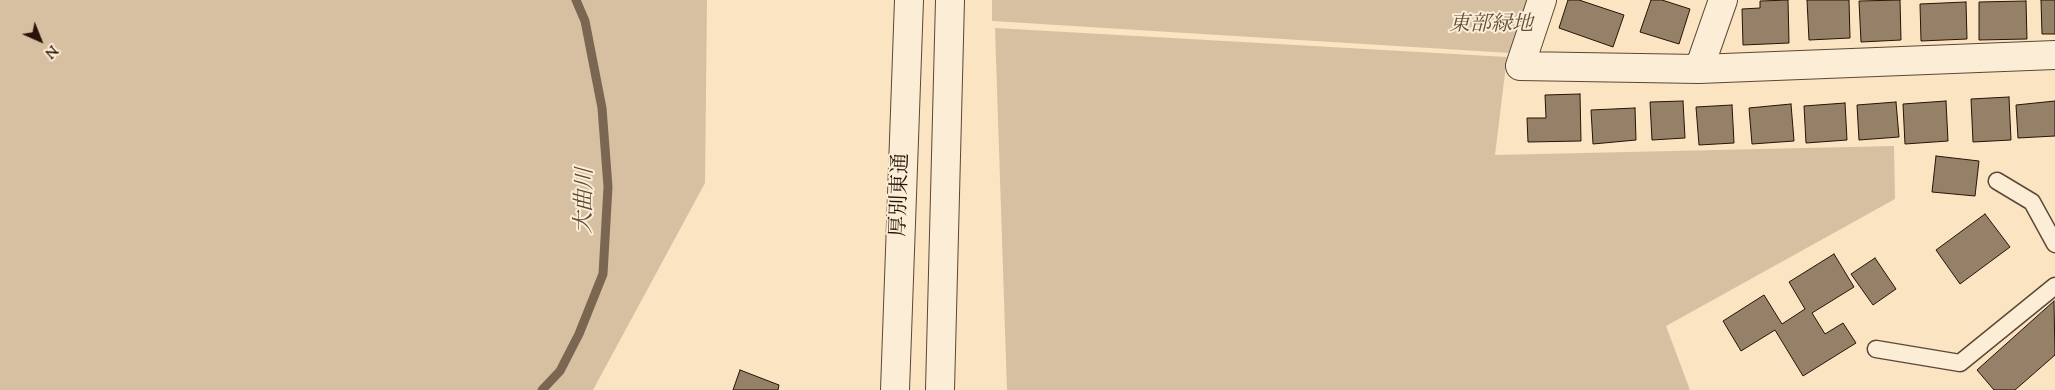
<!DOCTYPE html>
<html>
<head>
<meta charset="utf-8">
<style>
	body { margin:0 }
	#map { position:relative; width:2055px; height:390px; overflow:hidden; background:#fbe4c1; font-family:"Sorts Mill Goudy",serif }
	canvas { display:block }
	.north { position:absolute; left:15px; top:15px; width:50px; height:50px; -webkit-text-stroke:4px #fcedd7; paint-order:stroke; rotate:136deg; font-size:14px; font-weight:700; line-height:20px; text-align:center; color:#271307 }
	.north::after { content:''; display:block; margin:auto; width:18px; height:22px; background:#271307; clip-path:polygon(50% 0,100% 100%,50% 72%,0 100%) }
</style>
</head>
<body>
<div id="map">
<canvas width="2055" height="390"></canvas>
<div class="north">N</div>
</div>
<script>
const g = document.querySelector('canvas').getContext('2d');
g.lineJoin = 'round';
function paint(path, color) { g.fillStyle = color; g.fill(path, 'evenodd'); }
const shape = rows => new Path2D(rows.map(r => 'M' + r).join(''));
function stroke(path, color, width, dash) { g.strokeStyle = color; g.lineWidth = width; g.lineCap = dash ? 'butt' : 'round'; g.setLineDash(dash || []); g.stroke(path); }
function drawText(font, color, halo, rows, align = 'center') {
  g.font = font + ' "Sorts Mill Goudy","Noto Serif JP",serif'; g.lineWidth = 4; g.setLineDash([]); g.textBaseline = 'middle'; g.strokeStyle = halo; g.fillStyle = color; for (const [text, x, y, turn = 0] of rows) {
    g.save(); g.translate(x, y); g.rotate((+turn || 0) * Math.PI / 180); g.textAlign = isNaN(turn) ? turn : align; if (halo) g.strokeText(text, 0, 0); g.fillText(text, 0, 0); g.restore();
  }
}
paint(shape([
	[0,0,707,0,705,183,593,390,0,390],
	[992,0,1528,0,1510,53,992,21],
	[995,28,1507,57,1495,155,1894,146,1895,199,1666,326,1690,390,1007,390]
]), '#d7c0a1');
stroke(shape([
	[542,390,560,371,579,334,603,274,608,187,602,108,585,21,576,0]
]), '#7b6651', 9);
const building = shape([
	[1568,0,1579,0,1624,15,1613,47,1559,28,1568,0],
	[1651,0,1662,0,1690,9,1679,44,1640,32,1651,0],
	[1788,0,1789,43,1743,45,1742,9,1760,8,1760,1,1788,0],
	[1807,0,1849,0,1850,38,1809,40,1807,0],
	[1900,0,1901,40,1861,42,1859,1,1900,0],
	[2041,0,2055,0,2055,34,2042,34,2041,0],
	[2026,1,2027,39,1979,40,1979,2,2026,1],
	[1966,2,1967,39,1921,41,1920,4,1966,2],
	[1580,94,1581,141,1528,142,1527,118,1546,118,1545,95,1580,94],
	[2009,97,2011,140,1973,142,1971,99,2009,97],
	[1683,101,1685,138,1652,140,1650,102,1683,101],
	[1946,101,1948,141,1905,144,1903,104,1946,101],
	[2055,101,2055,136,2018,138,2016,105,2055,101],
	[1896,102,1899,137,1859,140,1857,105,1896,102],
	[1845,103,1847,140,1806,143,1804,106,1845,103],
	[1791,104,1794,141,1752,144,1749,108,1791,104],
	[1732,105,1734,143,1699,145,1696,107,1732,105],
	[1635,108,1636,140,1593,144,1591,110,1635,108],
	[1936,156,1979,161,1975,196,1932,192,1936,156],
	[1985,214,2010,247,1960,284,1936,250,1985,214],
	[1834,254,1854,287,1812,313,1825,334,1843,323,1856,343,1803,376,1775,330,1741,351,1723,321,1764,295,1782,324,1805,309,1789,282,1834,254],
	[1875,258,1896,289,1873,305,1851,274,1875,258],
	[2054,301,2055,355,2015,390,1994,390,1977,370,2054,301],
	[740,370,779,385,778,390,733,390,740,370]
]);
paint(building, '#958068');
stroke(building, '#271307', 1);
const service = shape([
	[1997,181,2032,202,2055,244],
	[1876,349,1960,363,2055,286]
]);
const minor = shape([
	[1542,0,1520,66,1699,69,2055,55],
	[1699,69,1723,0]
]);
const tertiary = shape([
	[895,390,909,0],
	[940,390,950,0]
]);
stroke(service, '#5c4736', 19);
stroke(minor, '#5c4736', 30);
stroke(tertiary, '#5c4736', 30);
stroke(service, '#fcedd7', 16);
stroke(minor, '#fcedd7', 28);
stroke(tertiary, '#fcedd7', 28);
drawText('italic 21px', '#65503d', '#fcedd7', [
	["東部緑地",1491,26]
]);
drawText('21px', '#271307', '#fcedd7', [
	["厚別東通",902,195,-88]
]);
drawText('italic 22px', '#5f4a38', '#fcedd7', [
	["大曲川",587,201,-89]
]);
</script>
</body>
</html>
